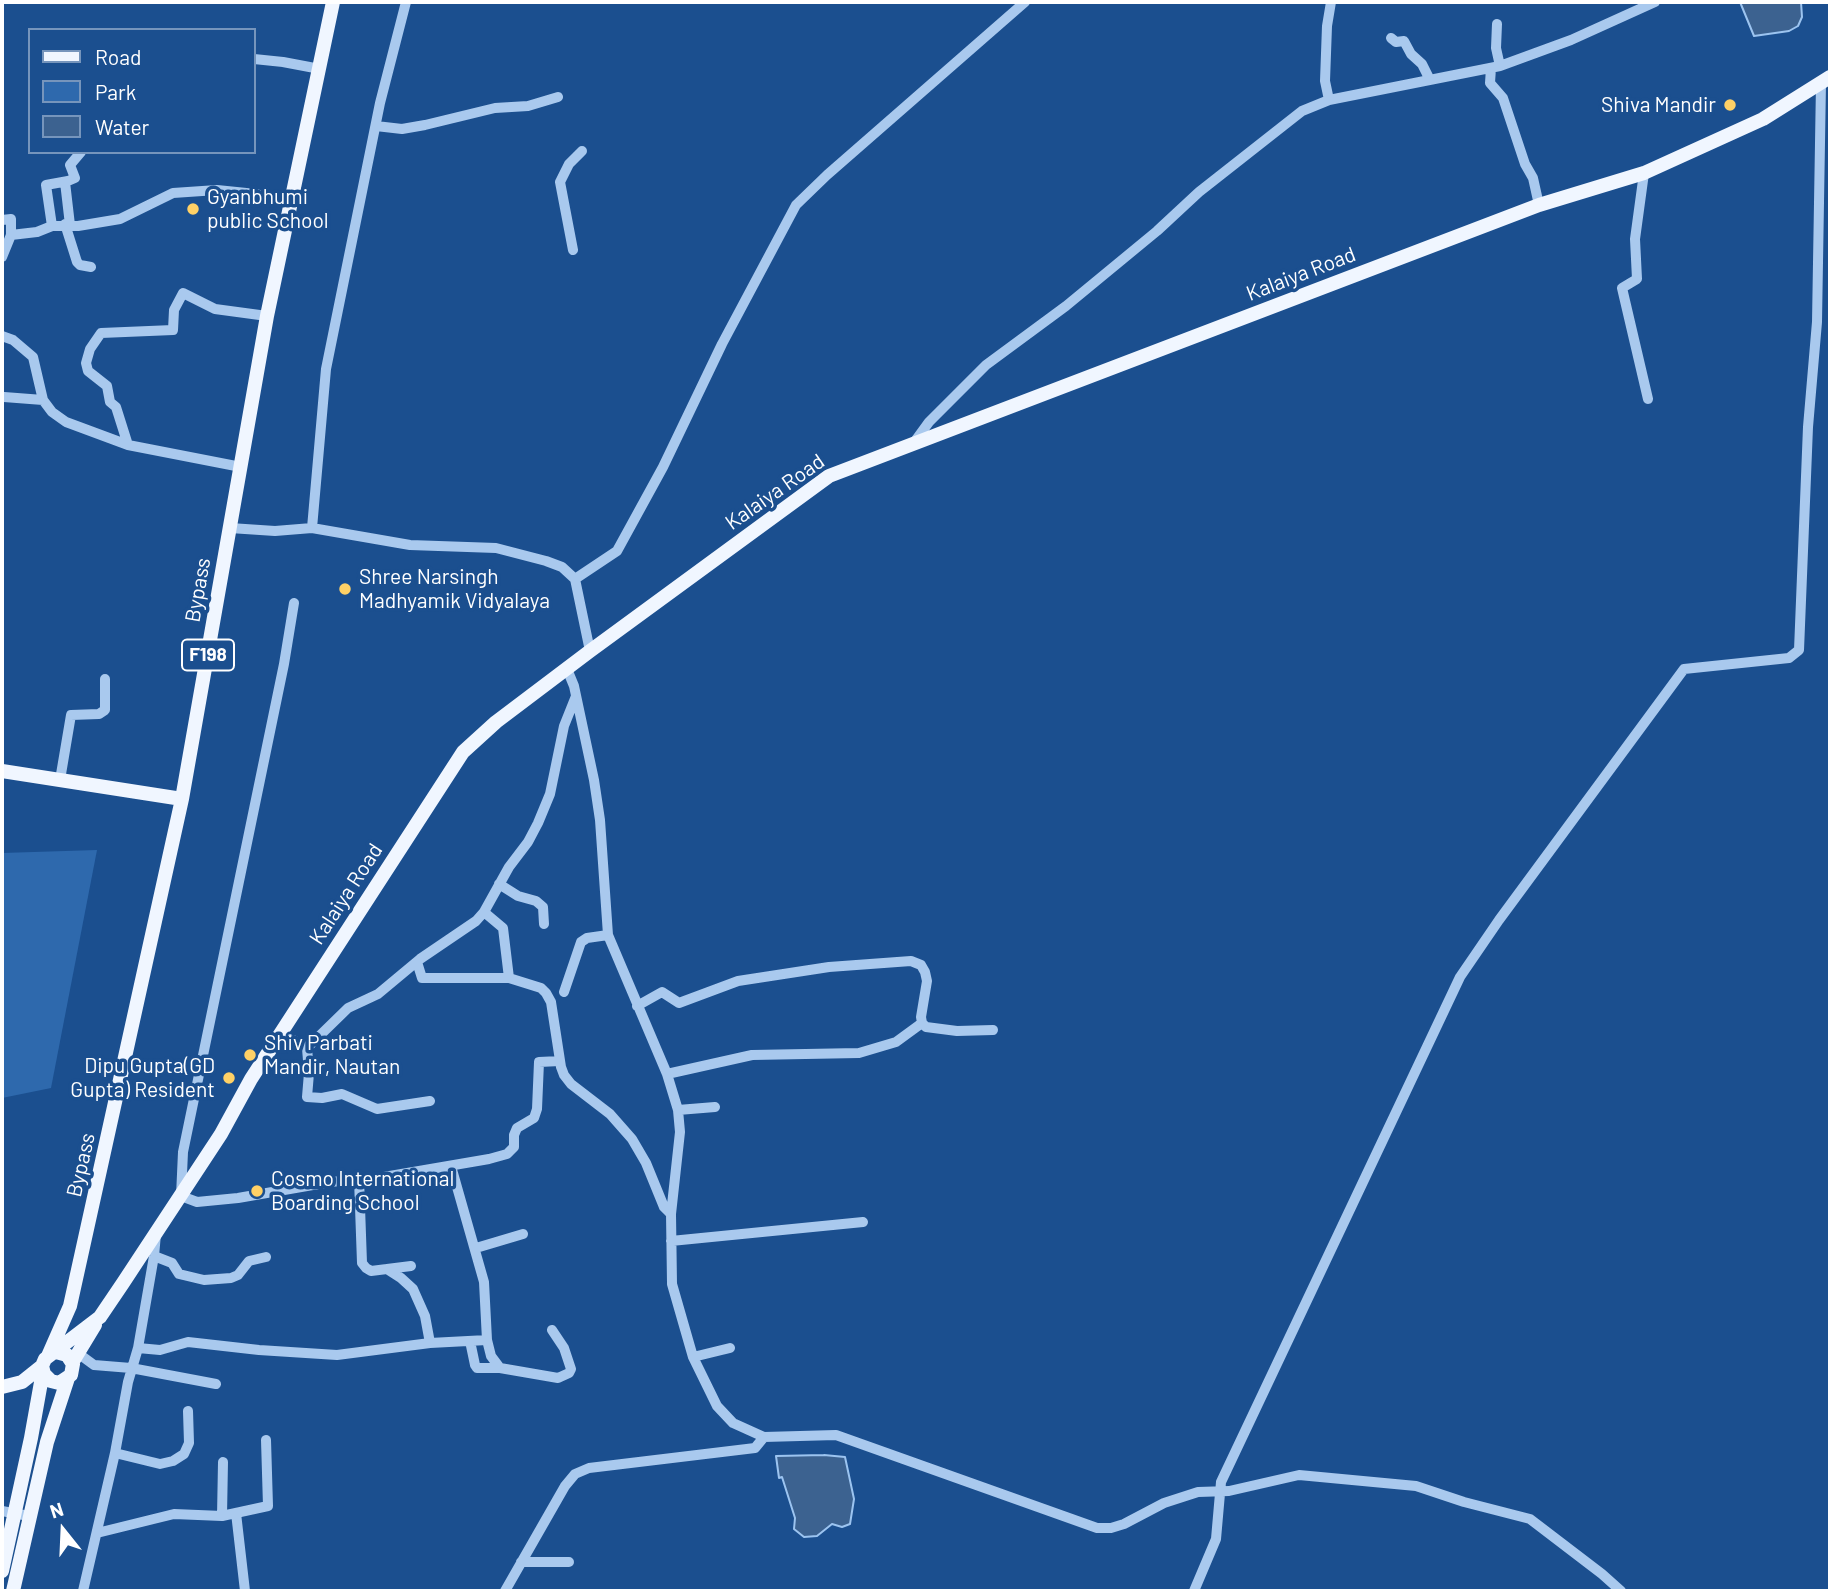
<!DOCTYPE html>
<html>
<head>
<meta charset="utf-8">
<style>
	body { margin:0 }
	#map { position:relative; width:1832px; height:1593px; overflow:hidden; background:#1b4f8f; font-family:Barlow,sans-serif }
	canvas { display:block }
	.frame { position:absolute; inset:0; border:4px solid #fff; pointer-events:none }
	.legend { position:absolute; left:28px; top:28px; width:228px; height:126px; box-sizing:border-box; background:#1b4f8f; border:2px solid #7695bc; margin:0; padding:9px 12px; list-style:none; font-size:21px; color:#fff }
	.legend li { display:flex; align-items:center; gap:14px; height:35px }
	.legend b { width:35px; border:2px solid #7695bc }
	.north { position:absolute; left:28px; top:1495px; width:70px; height:70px; -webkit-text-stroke:5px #1b4f8f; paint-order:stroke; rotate:342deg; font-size:19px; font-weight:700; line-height:28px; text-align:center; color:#fff }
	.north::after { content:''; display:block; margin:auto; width:24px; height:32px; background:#fff; clip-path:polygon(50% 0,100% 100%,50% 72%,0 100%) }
</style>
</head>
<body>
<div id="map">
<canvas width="1832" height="1593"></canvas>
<div class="frame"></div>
<ul class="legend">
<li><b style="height:9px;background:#f0f6ff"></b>Road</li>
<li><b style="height:19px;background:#2e69ad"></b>Park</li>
<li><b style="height:19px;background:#3c6290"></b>Water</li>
</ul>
<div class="north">N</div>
</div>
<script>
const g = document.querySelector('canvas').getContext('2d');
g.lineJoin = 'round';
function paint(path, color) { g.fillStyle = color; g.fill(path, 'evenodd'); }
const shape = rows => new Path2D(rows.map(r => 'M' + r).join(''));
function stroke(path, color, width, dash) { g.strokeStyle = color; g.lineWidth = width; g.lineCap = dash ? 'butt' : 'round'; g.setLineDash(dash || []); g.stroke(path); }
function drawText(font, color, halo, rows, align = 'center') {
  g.font = font + ' Barlow,sans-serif'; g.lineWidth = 7; g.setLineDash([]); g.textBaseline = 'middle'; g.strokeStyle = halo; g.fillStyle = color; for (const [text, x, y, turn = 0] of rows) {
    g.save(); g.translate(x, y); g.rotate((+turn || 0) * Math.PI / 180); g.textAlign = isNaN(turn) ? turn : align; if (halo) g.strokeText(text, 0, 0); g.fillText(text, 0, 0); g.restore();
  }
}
paint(shape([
	[97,850,51,1088,2,1098,2,853]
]), '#2e69ad');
const water = shape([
	[1740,2,1801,2,1802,17,1798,26,1789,31,1754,36,1740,2],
	[824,1455,845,1457,854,1499,850,1524,842,1527,832,1524,817,1536,804,1537,794,1529,795,1518,782,1477,779,1478,776,1456,824,1455]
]);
paint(water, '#3c6290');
stroke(water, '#9cc4f0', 2);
stroke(shape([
	[1497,24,1496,48,1500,66],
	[1391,38,1396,42,1404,41,1411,54,1422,64,1430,80],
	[254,59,283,62,320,69],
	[1491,68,1490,83,1503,98,1525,164,1533,178,1539,205],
	[1329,100,1325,81,1327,26,1331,2],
	[376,126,402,129,425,125,495,108,528,106,558,97],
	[1644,173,1635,239,1637,279,1622,288,1648,399],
	[65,182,70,225],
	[2,220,11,219,11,235],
	[65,224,77,262,80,265,91,267],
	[52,226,46,185,68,181,75,178,70,165,81,152],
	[573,250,560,182,569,164,582,151],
	[2,257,11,235,37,232,52,226,78,226,120,219,173,193,217,190,256,194,291,203],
	[2,336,13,340,33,357,43,400,52,412,66,422,128,445,241,467],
	[4,397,43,400],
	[913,444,929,422,986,365,1066,306,1157,231,1199,192,1302,111,1329,100,1500,66,1571,40,1655,2],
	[128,445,116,407,110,402,107,386,88,371,86,363,90,349,101,333,173,330,174,310,183,293,215,309,267,316],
	[230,528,275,531,312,528,410,545,496,548,546,561,562,567,575,579,590,651],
	[312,528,326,369,380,103,406,2],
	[575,579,617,551,663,467,722,344,796,205,827,175,1025,2],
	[294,603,284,664,183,1152,181,1196,197,1202,238,1198,330,1182,384,1177,489,1159,507,1154,514,1147,514,1135,517,1128,534,1118,537,1109,539,1062,560,1061],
	[567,669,574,686,594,780,600,820,608,935,667,1074,678,1110,680,1132,671,1214,672,1284,693,1357,717,1406,733,1423,764,1437,836,1435,1097,1528,1111,1528,1124,1524,1164,1503,1198,1492,1229,1491,1299,1475,1416,1486,1464,1502,1530,1519,1602,1574,1621,1591],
	[60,780,71,715,99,714,105,710,105,679],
	[499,884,518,896,536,901,543,907,544,924],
	[484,912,503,928,509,978],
	[417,962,422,978,509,978,541,988,546,993,551,1002,561,1067,564,1075,571,1084,610,1114,632,1139,646,1163,664,1207,671,1214],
	[564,992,581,942,587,938,608,935],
	[637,1006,662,992,679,1003,738,981,829,967,911,961,921,965,925,972,927,981,921,1017,922,1023,926,1027,957,1031,993,1030],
	[281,1033,307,1048,348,1008,378,994,420,959,476,921,484,912,509,867,528,842,538,823,550,794,564,726,576,696],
	[307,1048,309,1073,307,1097,322,1098,342,1094,377,1109,430,1101],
	[667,1074,752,1055,859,1053,896,1042,922,1023],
	[678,1110,715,1107],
	[451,1166,484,1282,487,1340],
	[359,1179,362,1263,366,1268,371,1271,411,1266],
	[671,1241,863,1222],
	[476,1248,523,1234],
	[154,1256,172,1263,179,1274,204,1280,231,1278,238,1275,249,1261,266,1257],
	[387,1269,401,1278,413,1289,425,1316,430,1343],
	[470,1341,475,1365,477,1368,500,1368],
	[138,1348,154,1256,156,1234],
	[79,1354,94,1365,131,1368,216,1384],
	[693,1357,730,1348],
	[115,1453,160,1464,173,1461,184,1454,189,1443,188,1411],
	[2,1511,29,1516],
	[236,1513,245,1591],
	[222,1516,268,1506,266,1440],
	[97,1533,174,1514,222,1516,223,1462],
	[521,1562,569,1562],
	[83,1591,115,1453,128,1382,138,1348,160,1350,188,1342,259,1350,337,1355,430,1343,487,1340,491,1356,500,1368,558,1378,569,1373,571,1369,564,1348,552,1330],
	[505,1591,565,1486,575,1474,589,1468,755,1448,764,1437],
	[1194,1591,1216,1539,1221,1482,1460,977,1499,920,1684,669,1789,658,1799,650,1808,427,1817,322,1821,83]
]), '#a9c9ee', 10);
stroke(shape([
	[2,771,182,799],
	[56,1352,67,1355,73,1364,71,1375,59,1383,51,1381,44,1374,42,1366,45,1359,100,1317,123,1283,221,1134,251,1079,463,752,496,722,590,651,829,476,1539,205,1644,173,1763,119,1830,77],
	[48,1356,70,1306,182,799,267,316,333,2],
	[72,1363,95,1325],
	[2,1387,22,1382,42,1366],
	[2,1571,31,1438,43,1371],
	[13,1591,47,1442,68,1378]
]), '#f0f6ff', 14);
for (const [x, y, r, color] of [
	[1730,105,7,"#ffd166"],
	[193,209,7,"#ffd166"],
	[345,589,7,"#ffd166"],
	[250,1055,7,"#ffd166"],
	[229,1078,7,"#ffd166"],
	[257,1191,7,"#ffd166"]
]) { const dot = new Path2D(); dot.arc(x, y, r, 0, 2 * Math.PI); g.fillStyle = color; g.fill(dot); stroke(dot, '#1b4f8f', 2.5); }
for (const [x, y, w] of [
	[208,655,52]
]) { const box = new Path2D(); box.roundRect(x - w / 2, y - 15.5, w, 31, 5); g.fillStyle = '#1b4f8f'; g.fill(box); stroke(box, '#fff', 2); }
drawText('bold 19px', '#fff', null, [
	["F198",208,655]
]);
drawText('21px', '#fff', '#1b4f8f', [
	["Shiva Mandir",1716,105,"right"],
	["Gyanbhumi",207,197],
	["public School",207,221],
	["Shree Narsingh",359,577],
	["Madhyamik Vidyalaya",359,601],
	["Shiv Parbati",264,1043],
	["Mandir, Nautan",264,1067],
	["Dipu Gupta(GD",215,1066,"right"],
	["Gupta) Resident",215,1090,"right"],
	["Cosmo International",271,1179],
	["Boarding School",271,1203]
], 'left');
drawText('21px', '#fff', '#1b4f8f', [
	["Kalaiya Road",1301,274,-21],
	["Kalaiya Road",775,492,-35],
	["Bypass",198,590,-80],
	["Kalaiya Road",346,894,-57],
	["Bypass",81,1165,-77]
]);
</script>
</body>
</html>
